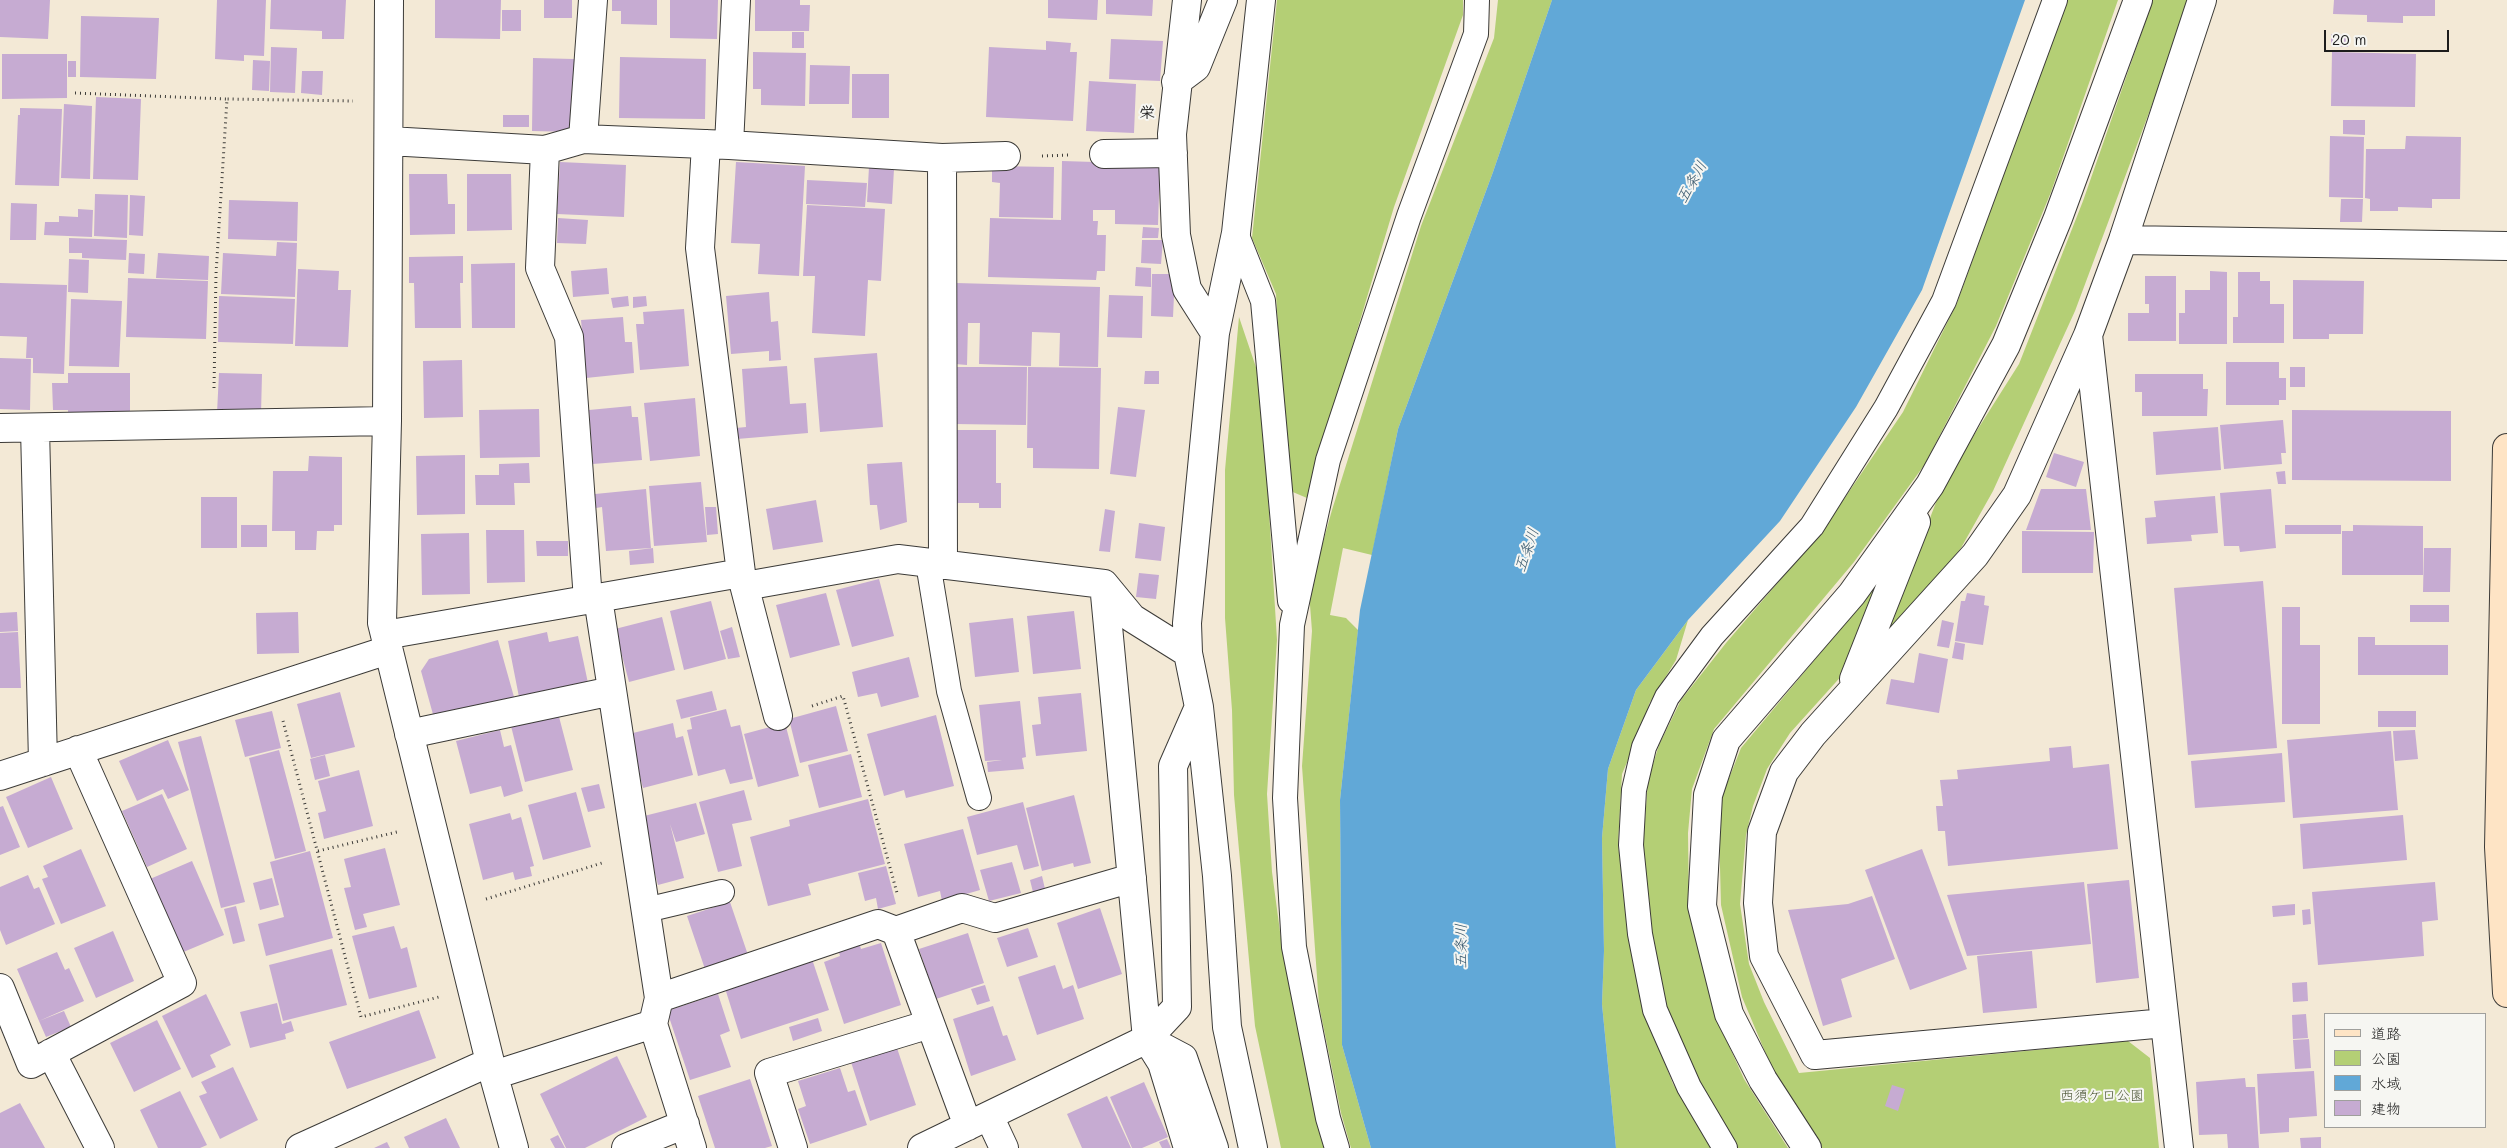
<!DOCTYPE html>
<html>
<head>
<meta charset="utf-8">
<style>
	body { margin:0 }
	#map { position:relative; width:2507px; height:1148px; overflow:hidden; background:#f3e9d6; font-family:Mali,"Klee One",sans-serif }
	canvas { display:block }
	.legend { position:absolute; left:2324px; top:1013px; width:162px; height:115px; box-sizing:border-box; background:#f6f6f2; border:1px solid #9f9f9c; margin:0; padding:6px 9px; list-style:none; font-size:15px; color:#1c1c1c }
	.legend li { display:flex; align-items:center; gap:10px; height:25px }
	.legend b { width:25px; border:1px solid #9f9f9c }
	.scale { position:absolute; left:2324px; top:30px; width:125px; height:22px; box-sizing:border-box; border:2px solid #1c1c1c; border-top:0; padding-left:6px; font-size:15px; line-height:18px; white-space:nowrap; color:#1c1c1c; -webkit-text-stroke:4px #f6f6f2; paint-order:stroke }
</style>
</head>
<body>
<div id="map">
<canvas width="2507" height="1148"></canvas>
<ul class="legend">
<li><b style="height:6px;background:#fee4c5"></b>道路</li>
<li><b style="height:14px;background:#b4cf75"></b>公園</li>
<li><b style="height:14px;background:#61a8d7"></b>水域</li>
<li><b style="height:14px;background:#c6abd2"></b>建物</li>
</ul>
<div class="scale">20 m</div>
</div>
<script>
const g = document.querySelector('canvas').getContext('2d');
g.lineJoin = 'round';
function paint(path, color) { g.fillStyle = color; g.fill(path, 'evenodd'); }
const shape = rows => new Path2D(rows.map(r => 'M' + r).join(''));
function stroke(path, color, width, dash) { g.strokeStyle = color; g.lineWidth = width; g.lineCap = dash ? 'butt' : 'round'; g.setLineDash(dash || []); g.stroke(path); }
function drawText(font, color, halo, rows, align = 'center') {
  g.font = font + ' Mali,"Klee One",sans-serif'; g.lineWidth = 4; g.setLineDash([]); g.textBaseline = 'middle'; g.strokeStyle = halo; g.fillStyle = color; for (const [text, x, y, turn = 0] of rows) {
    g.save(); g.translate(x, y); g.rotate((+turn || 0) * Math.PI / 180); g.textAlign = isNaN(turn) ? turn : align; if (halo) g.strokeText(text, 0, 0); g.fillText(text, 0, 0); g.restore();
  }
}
paint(shape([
	[1277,0,1463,0,1463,15,1394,207,1307,498,1288,490,1276,294,1252,238],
	[1498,0,1552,0,1493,172,1398,429,1372,555,1343,548,1330,615,1346,618,1358,630,1340,800,1342,1045,1371,1148,1351,1148,1341,1113,1319,1005,1302,766,1312,631,1309,592,1332,510,1421,226,1494,38],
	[2067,0,2118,0,2051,192,1996,326,1925,464,1854,562,1714,729,1692,789,1688,833,1689,907,1713,1010,1744,1079,1788,1148,1736,1148,1700,1086,1667,1012,1650,934,1643,847,1648,780,1659,745,1681,700,1726,643,1823,530,1903,412,1957,303],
	[2153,0,2191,0,2075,311,1993,491,1961,548,1880,649,1943,484,2019,364,2083,201],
	[1239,317,1261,382,1277,640,1267,794,1272,872,1283,954,1325,1148,1281,1148,1255,1026,1234,795,1232,710,1225,618,1225,470],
	[1893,566,1845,672,1790,733,1767,769,1753,806,1746,835,1740,904,1749,964,1764,1002,1799,1073,2128,1041,2150,1058,2159,1148,1822,1148,1776,1078,1742,997,1721,905,1719,829,1722,796,1741,748],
	[1688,620,1676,660,1649,704,1647,715,1622,774,1618,845,1630,933,1643,1008,1673,1084,1713,1148,1616,1148,1602,1004,1604,951,1602,838,1608,769,1636,690]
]), '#b4cf75');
paint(shape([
	[1552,0,2025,0,1922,290,1856,407,1780,521,1688,620,1636,690,1608,769,1602,838,1604,951,1602,1004,1616,1148,1371,1148,1342,1045,1340,800,1360,610,1398,429,1493,172]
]), '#61a8d7');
paint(shape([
	[0,0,50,0,48,39,0,37],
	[217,0,266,0,264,56,244,55,244,61,215,59],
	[271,0,346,0,344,39,322,39,322,31,270,29],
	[435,0,501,0,500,39,435,38],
	[544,0,572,0,572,18,544,18],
	[612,0,657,0,657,25,621,24,621,11,612,11],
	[670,0,718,0,717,39,670,38],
	[755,0,800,0,800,5,810,5,809,31,755,31],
	[1048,0,1098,0,1097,20,1048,18],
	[1106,0,1153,0,1152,16,1106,14],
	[2334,0,2435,0,2435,16,2403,16,2403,23,2367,22,2367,15,2333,14],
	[502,10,521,10,521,31,502,31],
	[81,16,159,18,156,79,80,77],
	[792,32,804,32,804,48,792,48],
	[2331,34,2349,35,2348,47,2331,46],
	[1111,39,1163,41,1160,81,1109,79],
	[1046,41,1071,43,1070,52,1077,52,1073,121,986,117,989,47,1046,50],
	[271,47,297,48,295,93,270,92],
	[753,52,806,53,805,106,761,105,761,89,753,89],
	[2332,52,2416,54,2415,107,2331,106],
	[2,54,67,54,67,98,2,99],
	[620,57,706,59,705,119,619,118],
	[533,58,574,59,573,132,532,131],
	[253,60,270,61,269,91,252,90],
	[68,61,76,61,76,77,68,77],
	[810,65,850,66,849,104,809,104],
	[302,71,323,71,322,95,301,93],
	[852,74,889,74,889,118,852,118],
	[1089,81,1136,84,1134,133,1086,131],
	[96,97,141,99,138,180,93,179],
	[64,104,92,106,90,179,61,178],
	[20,108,62,109,59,186,15,185,18,115,20,115],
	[503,115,529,115,529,127,503,127],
	[2343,120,2365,120,2365,135,2343,134],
	[2330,136,2364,137,2363,198,2329,197],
	[2406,136,2461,137,2460,199,2432,199,2432,208,2398,207,2398,211,2370,211,2370,199,2365,198,2366,149,2405,149],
	[1062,161,1160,164,1158,225,1115,224,1115,210,1093,210,1093,221,1098,221,1097,235,1106,235,1105,271,1097,271,1096,280,988,277,990,218,1061,220],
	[560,162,626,165,624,217,557,214],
	[736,162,805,166,799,276,758,274,760,244,731,243],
	[992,166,1054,167,1053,218,999,217,1000,183,992,182],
	[869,167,894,169,892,204,867,202],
	[409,174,447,174,448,204,455,204,455,234,410,235],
	[467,174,511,174,512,230,467,231],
	[807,180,867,183,865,207,806,204],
	[95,194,128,195,127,238,94,236],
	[130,195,145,196,143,236,129,235],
	[2341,199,2363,199,2362,222,2340,222],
	[229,200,298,202,297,241,228,239],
	[11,203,37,204,36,240,10,240],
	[807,205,885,209,881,281,868,280,865,336,812,333,815,276,803,276],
	[78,209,93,210,92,237,44,235,45,222,59,222,59,216,78,217],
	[558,218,588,220,586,244,557,243],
	[1143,227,1159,228,1158,238,1142,238],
	[69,238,127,240,126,260,82,258,82,253,69,253],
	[1142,240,1163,240,1161,264,1141,263],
	[277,242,297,243,295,297,221,294,223,253,276,256],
	[129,253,145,254,144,274,128,273],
	[158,253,209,256,208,280,156,278],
	[463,256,463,283,460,283,461,328,415,328,414,283,409,283,409,257],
	[69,259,89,260,88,293,68,292],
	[515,263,515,328,472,328,471,264],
	[1136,267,1151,268,1151,287,1135,286],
	[607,268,609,294,573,297,571,271],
	[298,269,339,271,338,290,351,290,348,347,295,346],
	[2210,271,2227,272,2227,344,2179,344,2179,313,2185,313,2185,290,2210,290],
	[2238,272,2260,272,2260,281,2270,281,2270,304,2284,304,2284,343,2233,343,2233,317,2238,317],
	[1152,274,1175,274,1173,317,1151,316],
	[2145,276,2176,276,2176,341,2128,341,2128,313,2149,313,2149,304,2145,304],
	[128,278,208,281,206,339,126,337],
	[2293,280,2364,281,2363,334,2329,334,2329,339,2293,339],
	[0,283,67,285,64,374,33,373,33,358,26,358,27,337,0,336],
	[956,283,1100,287,1098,367,1059,366,1060,333,1032,332,1031,366,979,364,980,323,968,323,967,365,955,364],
	[769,292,771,322,778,321,781,360,769,361,769,351,731,354,726,296],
	[1109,295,1143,296,1142,338,1107,337],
	[219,296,295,299,293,344,218,342],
	[628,296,629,306,613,308,611,298],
	[646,296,647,306,633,308,633,297],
	[71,299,122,301,119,367,69,366],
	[684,309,689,366,640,370,636,324,644,324,643,312],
	[623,317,625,342,632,342,634,373,586,378,581,320],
	[877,353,883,427,820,432,814,358],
	[0,358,31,359,30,410,0,409],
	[462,360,463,417,424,418,423,361],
	[2226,362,2279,362,2279,378,2286,378,2286,400,2279,400,2279,405,2226,405],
	[787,366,790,404,806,403,808,433,737,439,736,428,746,427,742,369],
	[955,367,1027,367,1026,425,954,424],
	[1028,367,1101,368,1099,469,1033,468,1033,448,1027,448],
	[2290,367,2305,367,2305,387,2290,387],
	[1145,371,1159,371,1159,384,1144,384],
	[68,373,130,373,130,417,68,417,68,410,53,410,52,383,68,383],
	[219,373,262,374,261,414,217,413],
	[2135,374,2203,374,2203,389,2208,389,2207,416,2142,416,2142,392,2135,392],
	[695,398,700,456,650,461,644,403],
	[631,406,632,417,638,417,642,460,593,464,589,410],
	[1118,407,1145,410,1136,477,1110,474],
	[539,409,540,457,480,458,479,410],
	[2292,410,2451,411,2451,481,2292,480],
	[2283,420,2286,453,2281,453,2282,464,2224,469,2220,425],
	[2218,427,2221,470,2156,475,2153,432],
	[954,430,996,430,996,483,1001,483,1001,508,979,508,979,503,954,503],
	[2054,453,2084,462,2076,487,2046,477],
	[465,455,465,514,417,515,416,456],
	[309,456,342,457,342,525,334,525,334,531,317,531,316,550,295,550,295,531,272,531,273,471,308,471],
	[902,462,907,522,880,530,877,505,870,505,867,464],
	[529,463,530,483,514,483,515,505,476,505,475,475,499,475,499,464],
	[2285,471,2286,484,2278,484,2276,472],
	[701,482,707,542,654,546,649,486],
	[646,489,651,548,606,551,602,507,596,508,595,494],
	[2041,489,2086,489,2091,530,2026,530],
	[2271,489,2276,548,2240,552,2239,546,2224,546,2220,493],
	[2215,496,2218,533,2191,535,2192,541,2147,544,2145,518,2156,517,2154,501],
	[201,497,237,497,237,548,201,548],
	[816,500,823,542,773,550,766,509],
	[705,507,716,507,718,534,707,535],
	[1105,509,1115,511,1110,552,1099,551],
	[1139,523,1165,527,1161,561,1135,558],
	[241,525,267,525,267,547,241,547],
	[2285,525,2341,525,2341,534,2285,534],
	[2353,525,2423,526,2423,575,2342,575,2342,531,2353,531],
	[486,530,524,530,525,582,487,583],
	[2022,531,2094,532,2093,573,2022,573],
	[469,533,470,594,422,595,421,534],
	[536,541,568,541,568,556,537,556],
	[653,548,654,563,630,565,629,551],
	[2424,548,2451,548,2450,592,2423,592],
	[1139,573,1159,575,1156,599,1136,597],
	[879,579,894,636,852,647,836,590],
	[2263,581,2277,748,2188,755,2174,588],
	[826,593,840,645,790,658,776,605],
	[1967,593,1985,596,1984,605,1989,606,1983,645,1955,641,1961,601,1965,601],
	[711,601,726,659,684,670,670,611],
	[2410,605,2449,605,2449,622,2410,622],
	[2282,607,2300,607,2300,645,2320,645,2320,724,2282,724],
	[1074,611,1081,669,1033,674,1027,616],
	[17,612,18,631,0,632,0,613],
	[298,612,299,653,257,654,256,613],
	[662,617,675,670,629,682,615,629],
	[1013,618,1019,672,975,677,969,623],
	[1942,620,1954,623,1949,648,1937,646],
	[732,627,740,657,728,659,720,631],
	[18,632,21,688,0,688,0,633],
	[547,632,549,642,578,636,588,683,519,697,508,641],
	[2358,637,2375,637,2375,645,2448,645,2448,675,2358,675],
	[498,640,514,697,434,718,421,671,429,659],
	[1955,642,1965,644,1963,660,1952,658],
	[1919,653,1948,659,1939,713,1886,704,1891,679,1914,683],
	[909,657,919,697,881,707,877,693,858,697,852,672],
	[712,691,717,710,681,719,676,700],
	[340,692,355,747,311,758,297,704],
	[1081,693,1087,751,1036,756,1032,725,1041,724,1038,697],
	[1020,701,1026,757,1022,758,1024,769,988,772,987,762,1002,760,985,761,979,705],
	[836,706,848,751,800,763,789,719],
	[726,709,731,727,740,725,753,779,730,784,725,769,698,776,687,730,692,729,690,718],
	[272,711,281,748,245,757,235,720],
	[2378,711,2416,711,2416,727,2378,727],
	[558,713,573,770,525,782,511,726],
	[936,715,954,786,906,798,904,790,884,796,867,734],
	[673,723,676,738,683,736,693,775,643,788,629,734],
	[785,723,799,776,758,787,744,734],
	[500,730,504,747,511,745,523,791,504,797,501,786,470,794,456,741],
	[2415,730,2418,759,2395,761,2393,731],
	[2391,731,2398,810,2293,818,2287,740],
	[201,736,245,902,221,908,178,742],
	[168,740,189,790,168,799,163,789,137,801,119,761],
	[2071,746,2073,768,2109,764,2118,849,1948,866,1945,831,1938,831,1936,806,1943,806,1940,780,1958,779,1957,770,2050,761,2049,748],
	[279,750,306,851,275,859,249,758],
	[2282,753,2285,802,2195,808,2191,761],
	[851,754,862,797,819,808,808,765],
	[325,755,330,776,315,780,310,759],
	[359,770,373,826,324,839,318,813,326,811,318,781],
	[51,777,73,829,28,848,6,797],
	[599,784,605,808,588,812,581,788],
	[744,790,752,820,732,824,742,866,718,872,699,802],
	[576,792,591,847,543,860,528,805],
	[162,794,187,849,147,867,122,811],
	[1074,795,1091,863,1074,867,1073,863,1042,871,1026,808],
	[868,799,885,864,808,884,811,895,768,906,750,837,790,826,789,820],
	[1023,802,1039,866,1024,870,1017,845,977,855,967,817],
	[696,803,705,834,676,842,670,824,684,878,658,885,640,817],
	[3,806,20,847,0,855,0,807],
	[510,813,512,820,521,817,534,866,530,867,532,876,515,880,513,872,483,880,469,824],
	[2403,815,2407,860,2303,869,2300,824],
	[963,829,980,890,942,901,940,891,918,897,904,844],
	[385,848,400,905,363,914,367,927,355,930,344,888,351,887,344,859],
	[81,849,106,906,61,924,42,879,48,877,43,866],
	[1922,849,1967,969,1910,990,1865,870],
	[310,851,333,938,266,956,258,924,284,917,270,862],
	[192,861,224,935,181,953,150,879],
	[1012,862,1021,893,989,901,980,870],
	[886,866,896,904,878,909,876,898,865,901,858,873],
	[28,875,34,889,39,887,55,924,6,945,0,930,0,887],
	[1042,876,1045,889,1033,892,1030,880],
	[272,878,279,905,260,910,253,883],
	[2129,880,2139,978,2096,983,2087,884],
	[2084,882,2091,944,1967,956,1947,895],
	[2435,882,2438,920,2422,922,2424,956,2318,965,2312,892],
	[1872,896,1895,959,1841,979,1852,1017,1823,1026,1788,910,1848,904],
	[730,902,749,958,706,972,687,916],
	[2295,904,2295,915,2273,917,2272,906],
	[236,906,245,941,233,944,224,909],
	[1100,908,1122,974,1078,989,1057,923],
	[2310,909,2311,924,2303,925,2302,910],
	[394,926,401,949,407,947,417,987,369,999,352,936],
	[1028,928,1038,957,1007,967,997,938],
	[113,931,134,981,96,998,74,948],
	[968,933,984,983,936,999,919,949],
	[858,939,861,949,881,943,901,1005,844,1024,824,962,840,956,837,946],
	[332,949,347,1005,283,1021,269,965],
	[2032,951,2037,1008,1983,1013,1977,956],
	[57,952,65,970,69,968,84,1001,39,1021,17,969],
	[811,956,829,1010,741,1039,724,985],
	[1055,965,1063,989,1073,985,1084,1019,1037,1035,1018,977],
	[2307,982,2308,1001,2293,1002,2292,983],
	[985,985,990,1001,977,1005,971,989],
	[206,994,231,1045,210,1055,216,1067,192,1078,162,1016],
	[718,994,730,1031,720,1035,731,1067,690,1080,667,1011],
	[277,1003,282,1024,291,1021,294,1031,285,1034,286,1039,250,1048,240,1012],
	[993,1006,1003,1036,1007,1035,1016,1060,971,1076,953,1019],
	[419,1010,436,1058,347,1089,329,1042],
	[64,1011,71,1027,46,1037,39,1021],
	[2306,1014,2308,1038,2293,1039,2292,1015],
	[818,1018,822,1031,793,1041,789,1027],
	[157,1020,181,1069,134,1092,110,1043],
	[2309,1039,2311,1068,2295,1069,2293,1040],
	[897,1048,916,1105,870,1121,851,1062],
	[617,1056,647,1117,585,1148,566,1148,540,1094],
	[233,1067,258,1120,220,1139,199,1096,207,1093,201,1082],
	[840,1068,848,1092,855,1090,867,1125,810,1144,798,1109,806,1106,798,1081],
	[2314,1071,2317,1116,2289,1118,2289,1132,2260,1134,2257,1074],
	[2245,1078,2246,1087,2255,1087,2259,1148,2228,1148,2227,1134,2199,1135,2196,1082],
	[750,1079,772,1146,765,1148,715,1148,698,1096],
	[1144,1082,1168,1137,1142,1148,1132,1148,1110,1097],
	[1892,1085,1905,1089,1898,1111,1885,1106],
	[180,1091,207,1145,200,1148,158,1148,140,1110],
	[1107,1096,1131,1148,1082,1148,1067,1114],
	[20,1103,45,1148,0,1148,0,1113],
	[446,1118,460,1148,409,1148,404,1137],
	[558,1135,565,1148,555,1148,550,1139],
	[2321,1137,2321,1148,2301,1148,2300,1138],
	[1167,1139,1171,1148,1162,1148,1159,1142],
	[387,1142,390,1148,374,1148]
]), '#c6abd2');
const lane = shape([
	[1236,233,1263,301,1290,601],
	[928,563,949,691,979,798],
	[646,910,722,892],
	[1337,1148,1328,1118,1294,947,1285,798,1292,625,1328,460,1409,216,1476,34,1477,0],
	[1725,1148,1689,1087,1655,1010,1640,934,1631,845,1634,790,1644,747,1667,697,1712,636,1812,526,1886,408,1944,301,2055,0]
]);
const street = shape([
	[389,0,387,421,382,623,490,1062,514,1148],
	[1187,0,1172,134,1176,235,1187,289,1215,333],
	[1176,82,1196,67,1223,0],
	[583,139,593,0],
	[389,141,545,150,583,139,729,145,942,158,1006,156],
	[706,144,700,248,741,573,778,716],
	[729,145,736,0],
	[545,150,540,268,569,337,588,600],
	[1104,154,1173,153],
	[942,158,943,565],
	[2123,240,2507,246],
	[2088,335,2017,495,1975,555,1813,734,1784,772,1762,832,1758,903,1764,956,1815,1055,2165,1023],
	[0,428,387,421],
	[35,428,43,762],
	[1104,584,1147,1039,1162,1063,1188,1148],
	[745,586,898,559,1104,584,1132,618,1188,653],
	[598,598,659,998,653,1024,692,1148],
	[385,635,741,573],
	[1854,679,1916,522],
	[409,734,612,691],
	[0,776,388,650],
	[896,931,962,908,995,918,1132,878],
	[0,988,31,1064,182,983,78,750],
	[659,998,878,924,896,931,968,1126],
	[1147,1039,1183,1058,1214,1148],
	[51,1053,100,1148],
	[494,1075,653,1024],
	[989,1116,1004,1148],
	[300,1148,490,1062],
	[626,1148,685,1124],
	[793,1148,769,1073,930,1024],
	[922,1148,1147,1039,1177,1007,1173,766,1198,709],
	[1253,1148,1227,1027,1217,876,1199,707,1188,653,1187,623,1215,333,1236,233,1261,0],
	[1807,1148,1763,1080,1729,1014,1702,906,1708,795,1726,740,1852,594,1930,485,2006,345,2058,218,2138,0],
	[2179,1148,2088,335,2123,240,2202,0]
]);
const secondary = shape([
	[2507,448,2499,847,2507,993]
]);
stroke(lane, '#3c3b38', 26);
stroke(street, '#3c3b38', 30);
stroke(secondary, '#3c3b38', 30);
stroke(shape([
	[75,93,227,99],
	[1042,156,1070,155],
	[214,388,216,274,227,99,353,101],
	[812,706,843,696,897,893],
	[283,721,361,1017,439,997],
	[318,851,397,832],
	[486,899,602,863]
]), '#3c3b38', 3, [1, 4]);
stroke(lane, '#fff', 24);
stroke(street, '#fff', 28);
stroke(secondary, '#fee4c5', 28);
drawText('14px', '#515b3b', '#f6f6f2', [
	["西須ケ口公園",2102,1096]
]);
drawText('italic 15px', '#3b5b70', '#f6f6f2', [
	["五条川",1692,182,-61],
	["五条川",1527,550,-71],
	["五条川",1461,946,-90]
]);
drawText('bold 16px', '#1c1c1c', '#f6f6f2', [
	["栄",1147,113]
]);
</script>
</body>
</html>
